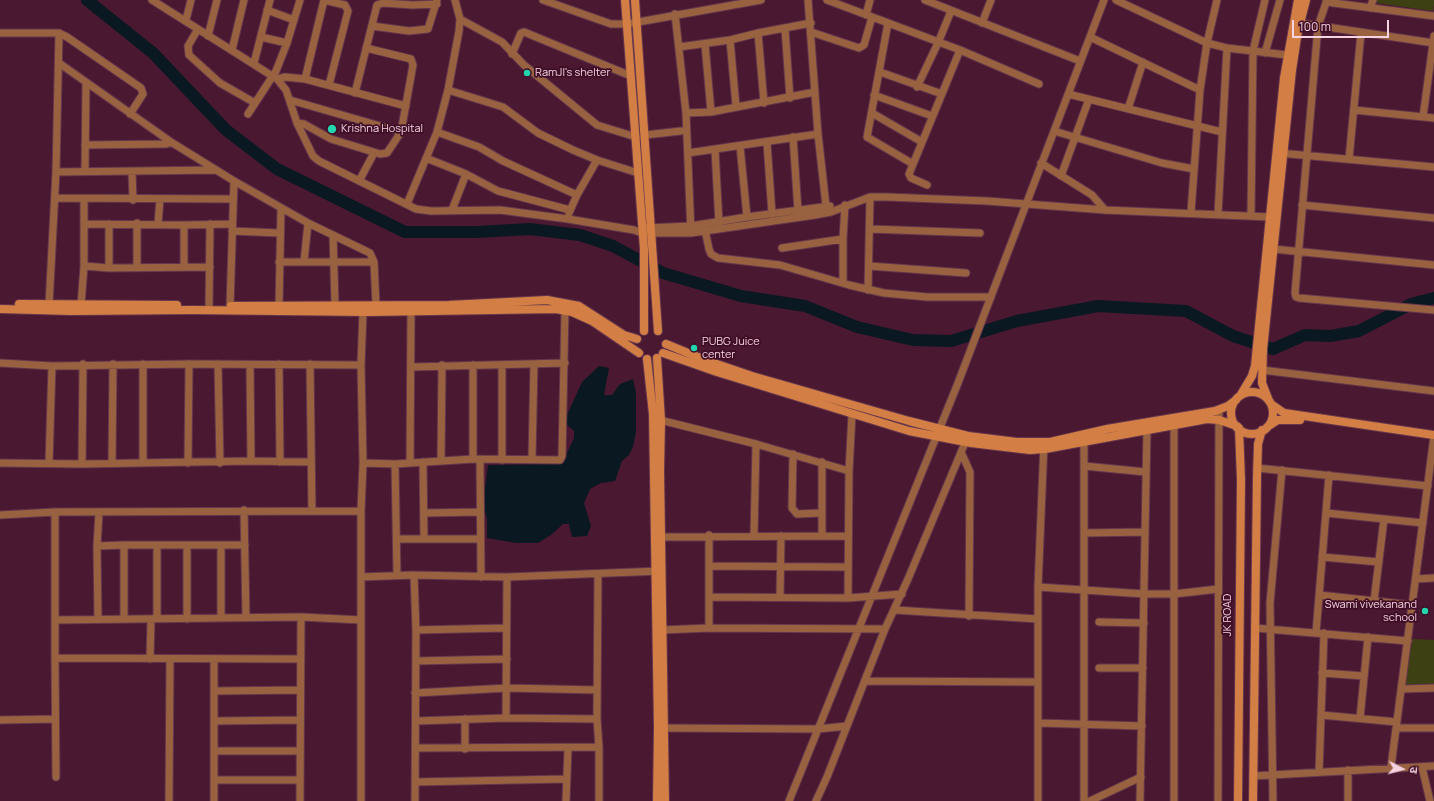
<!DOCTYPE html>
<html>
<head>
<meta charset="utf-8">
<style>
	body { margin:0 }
	#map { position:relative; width:1434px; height:801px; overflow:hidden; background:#4a1830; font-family:Manrope,"Noto Sans Devanagari",sans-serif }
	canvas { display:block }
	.north { position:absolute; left:1382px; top:749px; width:40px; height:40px; -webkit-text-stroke:3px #3f0e26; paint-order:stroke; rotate:96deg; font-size:11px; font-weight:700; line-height:16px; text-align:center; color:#f5d3e0 }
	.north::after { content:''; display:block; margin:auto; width:14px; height:18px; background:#f5d3e0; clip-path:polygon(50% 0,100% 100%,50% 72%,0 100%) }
	.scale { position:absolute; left:1292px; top:20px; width:97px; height:18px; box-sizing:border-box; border:2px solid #f5d3e0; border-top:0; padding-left:5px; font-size:12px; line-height:14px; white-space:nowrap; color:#f5d3e0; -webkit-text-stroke:3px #3f0e26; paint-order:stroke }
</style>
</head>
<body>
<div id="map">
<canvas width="1434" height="801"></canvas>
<div class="north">उ</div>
<div class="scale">100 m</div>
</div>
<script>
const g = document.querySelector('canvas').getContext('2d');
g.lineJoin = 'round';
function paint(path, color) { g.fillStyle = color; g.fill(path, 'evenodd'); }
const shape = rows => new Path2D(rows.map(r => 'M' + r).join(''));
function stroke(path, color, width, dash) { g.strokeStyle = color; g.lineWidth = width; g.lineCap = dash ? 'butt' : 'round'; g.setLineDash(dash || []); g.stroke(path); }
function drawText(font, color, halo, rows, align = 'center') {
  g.font = font + ' Manrope,sans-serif'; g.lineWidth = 3.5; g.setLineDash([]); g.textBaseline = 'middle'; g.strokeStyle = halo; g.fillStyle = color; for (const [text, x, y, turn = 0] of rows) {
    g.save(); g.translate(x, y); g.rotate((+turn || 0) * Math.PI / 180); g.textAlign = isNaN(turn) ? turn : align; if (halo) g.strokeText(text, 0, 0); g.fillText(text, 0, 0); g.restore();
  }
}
paint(shape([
	[1377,0,1434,0,1434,5,1433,11,1376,3],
	[1412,639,1434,640,1434,684,1405,685]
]), '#3d4012');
paint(shape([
	[599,366,609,368,604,395,612,395,620,384,633,379,636,393,636,432,633,447,629,455,622,461,615,481,601,483,590,489,584,503,591,526,587,536,572,537,569,524,563,524,551,535,538,543,516,543,487,538,487,519,483,503,488,465,562,464,574,438,574,431,566,424,567,415,582,382]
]), '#0a1921');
stroke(shape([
	[87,0,153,53,226,130,277,169,405,232,476,232,530,229,580,235,613,246,663,273,741,296,805,306,857,327,913,340,951,341,1017,321,1098,306,1186,311,1233,336,1273,349,1305,335,1330,336,1359,331,1411,304,1434,298]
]), '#0a1921', 12);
const street = shape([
	[152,0,277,79,286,90,297,123,313,156,319,161,416,209,431,211,500,210,568,219,634,230,642,233,691,233,815,215,831,212,870,197,887,197,987,201,1105,210,1270,217],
	[324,0,345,5,348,11,329,85],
	[543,0,611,24,627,24,761,0],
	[808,0,818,134,826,206],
	[827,0,960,50,1039,84],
	[925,0,1080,61],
	[1116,0,1207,43,1227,48,1287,55],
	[1327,0,1318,26,1295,293,1296,297,1299,298,1434,310],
	[1326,2,1434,16],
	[1370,8,1373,0],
	[267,10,294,20],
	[675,14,686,113,691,233],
	[866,15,870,0],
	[460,19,502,42,524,65,597,125,636,137],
	[186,20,191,0],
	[888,23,867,137,913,164],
	[982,23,991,0],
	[1300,23,1434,43],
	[372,26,409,31,428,29,437,0],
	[198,29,188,46,189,55,220,83,255,103],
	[785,29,790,98],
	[811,32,859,48,864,45,872,17],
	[0,33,59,33,67,37,141,88,143,94,130,114],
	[758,33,764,103],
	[208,36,217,0],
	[261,37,287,43],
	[1090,37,1200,90],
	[730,40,736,106],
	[705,44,711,112],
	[679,47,730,40,758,33,811,23],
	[232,50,244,0],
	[1265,53,1280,0],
	[512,54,521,33,524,32,631,76],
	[59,63,171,142,234,181,308,223,370,253,374,262,376,305],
	[254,63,270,0],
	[880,72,942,94],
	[277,79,285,77,305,79,406,106],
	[305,79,324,0],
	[917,87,938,43,951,11],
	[448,90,503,107,538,133,573,150,597,160,638,173],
	[355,93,377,5,383,3,413,5,437,4],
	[1068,94,1222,132],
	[874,95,932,116],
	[290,100,401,132],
	[1128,109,1143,62],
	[1354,110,1434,118],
	[686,113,711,112,815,92],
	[872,113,922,142],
	[248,114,276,71,287,43,300,0],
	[1423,117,1434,36],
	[297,123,304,124,331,139,380,154,387,153,401,132,413,65,411,59,366,48],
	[644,131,645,135,681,131],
	[1054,131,1162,163,1194,169],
	[437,132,479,147,503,161,577,195],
	[793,137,798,211],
	[767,143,772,214],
	[85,145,166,144,171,142],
	[740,146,747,217],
	[715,150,719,223],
	[688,153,818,134],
	[1279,153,1434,167],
	[426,158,466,174,498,191,570,210],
	[1349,159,1361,33],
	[1041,163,1092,195,1105,210],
	[85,171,86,83],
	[56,172,216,170],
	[132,172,133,200],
	[1061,176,1089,99],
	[359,181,374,153],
	[927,185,911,178,909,174,960,50],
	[55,198,233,199],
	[407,204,437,132,448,90,459,31,460,19,455,0],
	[1302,205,1434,218],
	[452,210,466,174],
	[1191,212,1200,90,1207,43,1217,0],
	[569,213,577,195,597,160],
	[1218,214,1227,48],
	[1251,216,1253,51,1265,0],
	[84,224,184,225,232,224],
	[109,224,109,268],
	[158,224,160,199],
	[184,225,184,267],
	[704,225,709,249,711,254,718,258,780,265,849,285,884,293,927,297,991,297],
	[646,228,691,226,747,217,830,206],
	[870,229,980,233],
	[232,231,279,233],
	[333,235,335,304],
	[782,248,843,239],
	[1273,249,1434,265],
	[279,262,374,262],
	[304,262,308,223],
	[84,266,109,268,210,267],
	[869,266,966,273],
	[137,267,137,223],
	[843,283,843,239,845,205],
	[868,290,870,197],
	[49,305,56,172,59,33],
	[81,305,84,266,84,199],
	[279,305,281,209],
	[209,306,210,224],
	[230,306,234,181],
	[0,363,52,366,189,364,361,365],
	[143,364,143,463],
	[218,364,220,463],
	[279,364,280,462],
	[310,364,312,511],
	[250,365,251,461],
	[473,365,473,459],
	[502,365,502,460],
	[411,367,565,363],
	[1262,370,1434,391],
	[656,419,756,444,849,471],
	[1174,424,1174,801],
	[1084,441,1084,801],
	[961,452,970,472,969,616],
	[793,454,792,508,797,514,821,513],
	[480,459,481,577],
	[532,459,534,364],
	[441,461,442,365],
	[423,462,424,539],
	[822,462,822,536],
	[0,463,82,464,251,461,311,462],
	[49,463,52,366],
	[112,463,113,364],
	[188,463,189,364],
	[363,463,395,464,473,459,560,460,562,456,565,310],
	[410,463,411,312],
	[82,464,83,364],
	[395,464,397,575],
	[1084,466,1146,472],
	[1257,468,1428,486],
	[244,510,246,618],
	[55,512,55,658,56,777],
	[424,513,480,512],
	[1326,513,1423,523],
	[0,515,55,512,361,511],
	[1084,533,1145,532],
	[754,536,756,444],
	[662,537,848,536],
	[397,539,480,539],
	[97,546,124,545,245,545],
	[1322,557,1379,562],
	[709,566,848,567],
	[598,574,597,719,599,747,599,801],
	[414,575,416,630,415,801],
	[361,577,414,575,507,577,661,571],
	[1416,579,1434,578],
	[1038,587,1145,594,1174,594,1218,589],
	[1319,595,1412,605],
	[709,597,848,598,902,594],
	[780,597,781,536],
	[848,598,849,471,852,414],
	[1374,601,1384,519],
	[895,610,1038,619],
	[157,618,157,546],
	[221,618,221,545],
	[98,619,97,546,99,513],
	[124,619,124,545],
	[187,619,187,546],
	[56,620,301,617,361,620],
	[1099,622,1144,623],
	[709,628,709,535],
	[1255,628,1408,641],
	[416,630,506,628],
	[662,630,709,628,885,629],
	[1316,633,1329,475],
	[55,658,300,659],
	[150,659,151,619],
	[416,661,507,659],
	[1099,668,1143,668],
	[1322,673,1364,676],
	[865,681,1038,682],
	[1402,689,1434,688],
	[214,691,300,690],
	[415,693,507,688,597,690],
	[1321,715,1397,722],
	[506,718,507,577],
	[1360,718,1368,637],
	[465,719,465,749],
	[0,720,55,719],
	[214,721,300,720],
	[416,721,506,718,597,719],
	[1038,723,1142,726],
	[660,728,818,729,847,726],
	[1397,728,1434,728],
	[416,748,599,747],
	[214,751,300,751],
	[1391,767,1434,436],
	[1422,767,1430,801],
	[1319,772,1324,633],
	[1253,776,1434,766],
	[214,780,300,780],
	[415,782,566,779],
	[169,801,170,659],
	[214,801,214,659],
	[300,801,301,617],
	[361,801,361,511,363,463,361,365,363,312],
	[566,801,568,749],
	[789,801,958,383,1104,0],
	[816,801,827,777,885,629,908,579,967,438],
	[1038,801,1038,587,1044,443],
	[1090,801,1141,777],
	[1140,801,1147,429],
	[1218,801,1219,410],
	[1273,801,1270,603,1282,470],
	[1348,801,1348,770]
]);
const secondary = shape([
	[625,0,644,249,644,331],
	[635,0,658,331],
	[19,304,177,305],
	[231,306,449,305,547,300,579,306,624,335,637,339],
	[0,309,71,311,192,310,368,312,556,309,572,312,592,321,639,353],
	[666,344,705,360,752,376,909,421,968,436,1017,442,1050,442,1107,429,1215,411,1228,406,1236,400],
	[663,353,717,372,909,431,971,443,1030,450,1045,449,1207,419,1219,420,1237,426],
	[657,358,661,420,660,471,665,801],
	[647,359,653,414,658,728,657,801],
	'1231 413a21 21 0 1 1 42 0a21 21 0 1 1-42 0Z',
	[1240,396,1252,376,1255,366,1284,78,1298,0],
	[1269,401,1262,383,1263,349,1292,70,1298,31,1306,0],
	[1271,404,1284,413,1434,435],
	[1267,427,1278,420,1300,420],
	[1238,801,1241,480,1239,428],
	[1253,801,1257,477,1258,444,1262,430]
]);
stroke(street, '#65364c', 9);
stroke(secondary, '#65364c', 10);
stroke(street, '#986240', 7);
stroke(secondary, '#d37e44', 8);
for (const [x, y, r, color] of [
	[527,73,4,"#23d5af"],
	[332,129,5,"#23d5af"],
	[694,348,4,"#23d5af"],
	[1425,611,4,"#23d5af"]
]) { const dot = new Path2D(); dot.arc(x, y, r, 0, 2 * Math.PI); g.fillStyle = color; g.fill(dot); stroke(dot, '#3f0e26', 1.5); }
drawText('11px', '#f5d3e0', '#3f0e26', [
	["RamJI's shelter",535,73],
	["Krishna Hospital",341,129],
	["PUBG Juice",702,342],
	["center",702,355],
	["Swami vivekanand",1417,605,"right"],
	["school",1417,618,"right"]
], 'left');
drawText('11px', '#f5d3e0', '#3f0e26', [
	["JK ROAD",1228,615,-90]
]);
</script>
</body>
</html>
